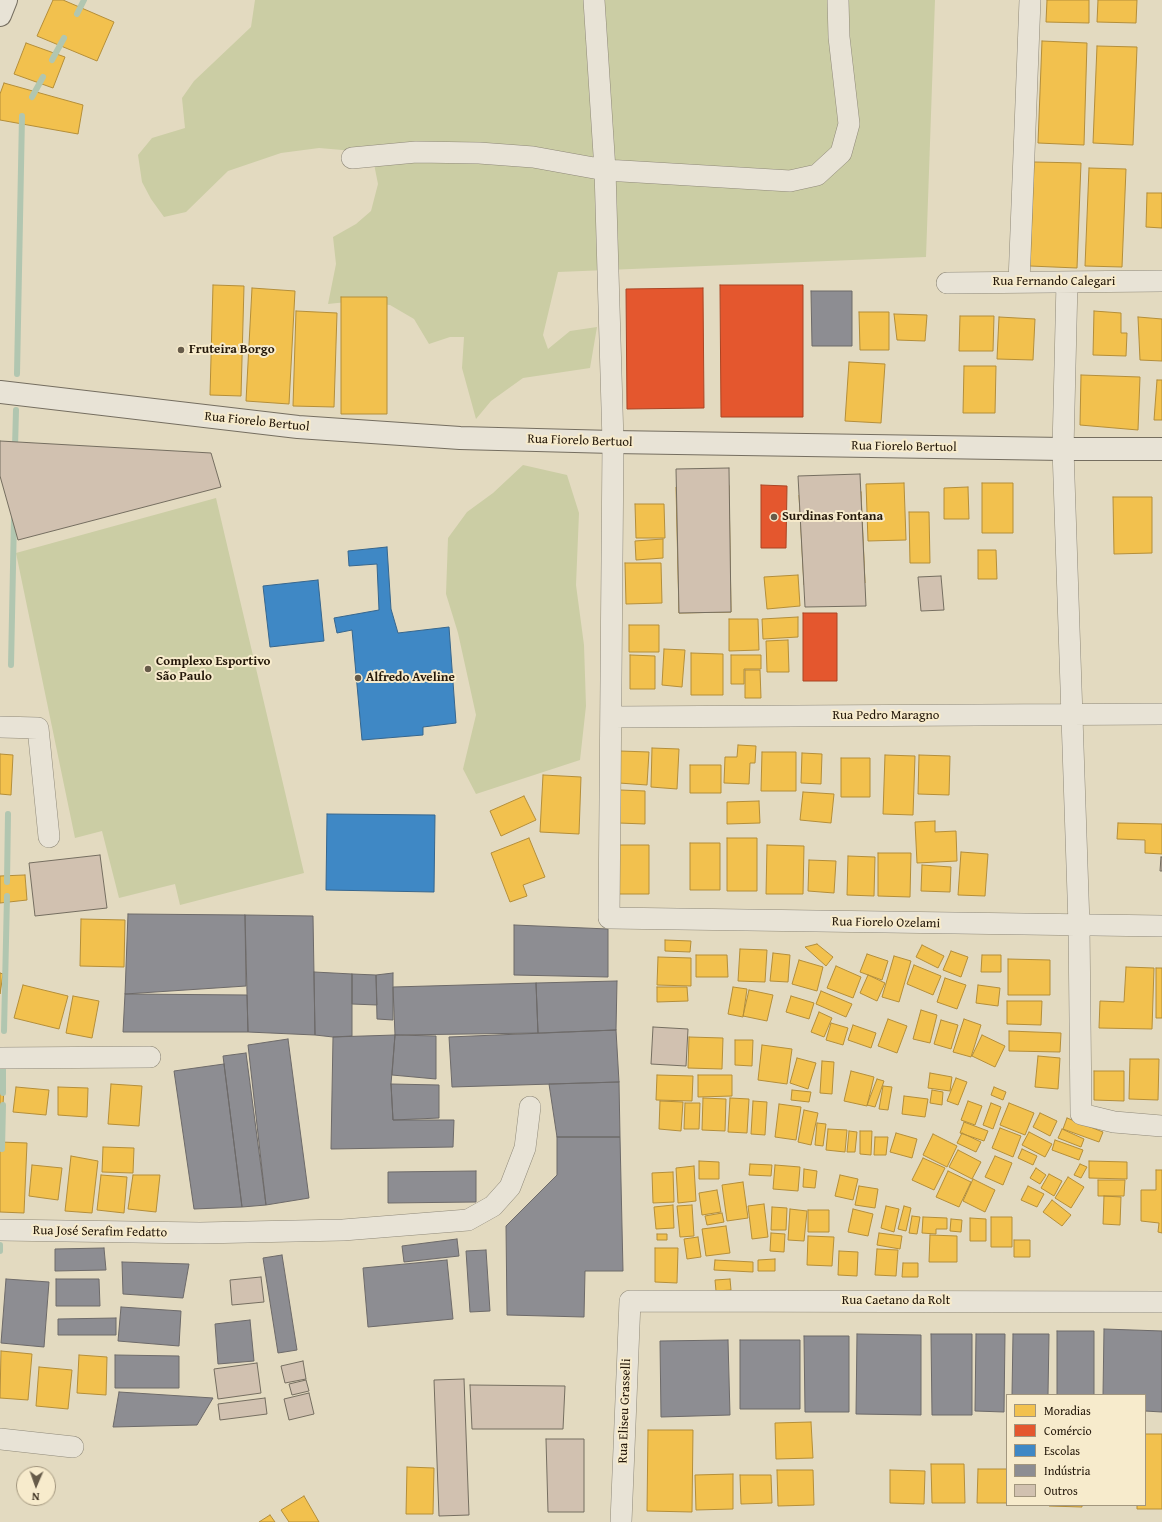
<!DOCTYPE html>
<html>
<head>
<meta charset="utf-8">
<style>
	body { margin:0 }
	#map { position:relative; width:1162px; height:1522px; overflow:hidden; background:#e3dac0; font-family:"Gentium Book Plus",serif }
	canvas { display:block }
	.legend { position:absolute; left:1006px; top:1394px; width:140px; height:112px; box-sizing:border-box; background:#f7ebcc; border:1px solid #a2967e; margin:0; padding:5px 7px; list-style:none; font-size:12px; color:#231709 }
	.legend li { display:flex; align-items:center; gap:8px; height:20px }
	.legend b { width:20px; border:1px solid #a2967e }
	.north { position:absolute; left:16px; top:1466px; width:40px; height:40px; box-sizing:border-box; background:#f7ebcc; border:1px solid #a2967e; border-radius:50%; rotate:182deg; font-size:11px; font-weight:700; line-height:16px; text-align:center; color:#231709 }
	.north::after { content:''; display:block; margin:auto; width:14px; height:18px; background:#665b49; clip-path:polygon(50% 0,100% 100%,50% 72%,0 100%) }
</style>
</head>
<body>
<div id="map">
<canvas width="1162" height="1522"></canvas>
<ul class="legend">
<li><b style="height:11px;background:#f2c14e"></b>Moradias</li>
<li><b style="height:11px;background:#e4572e"></b>Comércio</li>
<li><b style="height:11px;background:#3f88c5"></b>Escolas</li>
<li><b style="height:11px;background:#8d8d92"></b>Indústria</li>
<li><b style="height:11px;background:#d1c1b0"></b>Outros</li>
</ul>
<div class="north">N</div>
</div>
<script>
const g = document.querySelector('canvas').getContext('2d');
g.lineJoin = 'round';
function paint(path, color) { g.fillStyle = color; g.fill(path, 'evenodd'); }
const shape = rows => new Path2D(rows.map(r => 'M' + r).join(''));
function stroke(path, color, width, dash) { g.strokeStyle = color; g.lineWidth = width; g.lineCap = dash ? 'butt' : 'round'; g.setLineDash(dash || []); g.stroke(path); }
function drawText(font, color, halo, rows, align = 'center') {
  g.font = font + ' "Gentium Book Plus",serif'; g.lineWidth = 4; g.setLineDash([]); g.textBaseline = 'middle'; g.strokeStyle = halo; g.fillStyle = color; for (const [text, x, y, turn = 0] of rows) {
    g.save(); g.translate(x, y); g.rotate((+turn || 0) * Math.PI / 180); g.textAlign = isNaN(turn) ? turn : align; if (halo) g.strokeText(text, 0, 0); g.fillText(text, 0, 0); g.restore();
  }
}
paint(shape([
	[255,0,935,0,926,257,558,272,543,335,548,349,570,331,597,327,590,368,523,378,491,401,476,419,462,368,464,337,450,337,429,344,414,319,390,305,347,302,328,304,336,264,333,237,356,224,371,211,378,184,374,164,354,151,319,148,281,153,228,171,186,212,164,217,151,199,142,182,138,155,152,138,185,128,182,98,194,81,251,27],
	[523,465,567,475,579,513,576,585,584,645,586,706,580,760,476,794,463,769,476,715,458,633,446,594,448,538,467,512,493,493],
	[216,498,304,873,180,905,175,884,119,898,102,831,75,838,16,553]
]), '#cbcda4');
const homes = shape([
	[53,0,63,0,114,22,97,61,37,36,53,0],
	[1047,0,1089,0,1089,23,1046,22,1047,0],
	[1098,0,1137,0,1136,23,1097,22,1098,0],
	[1042,41,1087,43,1084,145,1038,143,1042,41],
	[26,43,65,57,53,88,14,74,26,43],
	[1097,46,1137,47,1133,145,1093,143,1097,46],
	[4,83,83,105,78,134,0,120,0,94,4,83],
	[1034,162,1081,163,1077,268,1030,266,1034,162],
	[1089,168,1126,169,1122,267,1085,266,1089,168],
	[1147,193,1162,193,1162,228,1146,227,1147,193],
	[213,285,244,286,241,396,210,395,213,285],
	[252,288,295,291,289,404,246,401,252,288],
	[341,297,387,297,387,414,341,414,341,297],
	[296,311,337,313,334,407,293,406,296,311],
	[1094,311,1121,313,1121,333,1127,333,1126,356,1093,355,1094,311],
	[859,312,889,312,889,350,860,350,859,312],
	[894,314,927,315,925,341,897,340,894,314],
	[960,316,994,316,993,351,959,351,960,316],
	[999,317,1035,319,1033,360,997,359,999,317],
	[1138,317,1162,319,1162,361,1140,360,1138,317],
	[849,362,885,364,881,423,845,421,849,362],
	[964,366,996,366,995,413,963,413,964,366],
	[1081,375,1140,377,1138,430,1080,425,1081,375],
	[1157,380,1162,380,1162,420,1154,420,1157,380],
	[904,483,906,540,868,541,866,484,904,483],
	[982,483,1013,483,1013,533,982,533,982,483],
	[729,486,731,612,679,613,676,487,729,486],
	[968,487,969,519,944,519,944,488,968,487],
	[861,492,865,583,804,585,799,495,861,492],
	[1113,497,1152,497,1152,553,1114,554,1113,497],
	[635,504,664,504,665,538,636,538,635,504],
	[909,512,929,512,930,563,910,563,909,512],
	[663,539,663,558,636,560,635,541,663,539],
	[978,550,996,550,997,579,978,579,978,550],
	[625,563,661,563,662,603,626,604,625,563],
	[798,575,800,606,767,609,764,577,798,575],
	[798,617,798,637,763,639,762,619,798,617],
	[729,619,758,619,759,650,729,651,729,619],
	[629,625,659,625,659,652,629,652,629,625],
	[788,640,789,672,767,672,766,641,788,640],
	[664,649,685,650,682,687,662,685,664,649],
	[691,653,723,654,723,695,691,695,691,653],
	[630,655,655,656,655,689,630,689,630,655],
	[731,655,761,655,761,669,744,669,744,684,731,684,731,655],
	[745,670,760,670,761,698,745,698,745,670],
	[738,745,756,746,755,763,750,763,749,784,724,783,725,757,737,757,738,745],
	[652,748,679,749,677,789,651,787,652,748],
	[620,751,649,752,647,785,619,783,620,751],
	[762,752,796,752,796,791,761,791,762,752],
	[802,753,822,754,821,784,801,783,802,753],
	[0,754,13,755,11,795,0,794,0,754],
	[885,755,915,756,913,815,883,814,885,755],
	[919,755,950,756,949,795,918,794,919,755],
	[841,758,870,758,870,797,841,797,841,758],
	[690,765,721,765,721,793,690,793,690,765],
	[543,775,581,777,579,834,540,832,543,775],
	[620,790,645,791,645,824,619,823,620,790],
	[803,792,834,794,831,823,800,820,803,792],
	[524,796,536,820,501,836,490,811,524,796],
	[759,801,760,823,727,824,727,802,759,801],
	[935,821,935,832,956,831,957,861,917,863,915,822,935,821],
	[1118,823,1162,824,1162,854,1145,853,1145,840,1117,839,1118,823],
	[529,838,545,877,523,885,527,896,510,902,491,853,529,838],
	[727,838,757,838,757,891,727,891,727,838],
	[690,843,720,843,720,890,690,890,690,843],
	[619,845,649,845,649,894,619,894,619,845],
	[767,845,804,846,803,894,766,894,767,845],
	[961,852,988,854,985,896,958,895,961,852],
	[878,853,911,853,910,897,878,896,878,853],
	[848,856,875,857,874,896,847,895,848,856],
	[809,860,836,861,834,893,808,891,809,860],
	[922,865,951,867,950,892,921,891,922,865],
	[25,875,27,900,0,903,0,876,25,875],
	[81,919,125,920,124,967,80,966,81,919],
	[665,940,691,941,690,952,665,951,665,940],
	[817,944,833,957,826,966,805,947,817,944],
	[922,945,944,956,938,968,916,957,922,945],
	[740,949,767,950,765,982,738,981,740,949],
	[951,951,968,957,961,977,943,970,951,951],
	[773,953,790,955,788,982,770,981,773,953],
	[867,954,888,961,882,980,860,972,867,954],
	[696,955,727,955,728,977,696,977,696,955],
	[982,955,1001,955,1001,972,981,972,982,955],
	[894,956,911,961,899,1002,882,997,894,956],
	[658,957,691,958,691,986,657,985,658,957],
	[1008,959,1050,960,1050,995,1008,995,1008,959],
	[799,960,823,967,817,991,792,984,799,960],
	[914,965,941,976,933,995,907,984,914,965],
	[836,966,861,977,853,998,827,988,836,966],
	[1126,967,1154,968,1152,1029,1099,1028,1100,1001,1124,1002,1126,967],
	[1156,968,1162,968,1162,1018,1156,1018,1156,968],
	[0,973,3,974,0,994,0,973],
	[868,975,885,983,877,1001,860,993,868,975],
	[945,978,966,985,957,1009,937,1002,945,978],
	[23,985,68,996,59,1029,14,1018,23,985],
	[978,985,1000,988,998,1006,976,1003,978,985],
	[657,987,687,987,688,1001,657,1002,657,987],
	[733,987,747,989,743,1017,728,1014,733,987],
	[749,990,773,995,767,1021,743,1016,749,990],
	[821,991,852,1004,846,1017,816,1004,821,991],
	[73,996,99,1001,92,1038,66,1033,73,996],
	[791,996,814,1003,809,1019,786,1012,791,996],
	[1007,1001,1042,1001,1041,1025,1007,1024,1007,1001],
	[921,1010,937,1015,930,1043,913,1039,921,1010],
	[819,1012,832,1018,824,1037,811,1032,819,1012],
	[888,1019,907,1026,897,1053,878,1046,888,1019],
	[964,1019,981,1025,971,1057,953,1052,964,1019],
	[941,1020,958,1025,951,1049,934,1044,941,1020],
	[831,1023,848,1028,843,1045,826,1040,831,1023],
	[853,1025,876,1033,871,1048,848,1040,853,1025],
	[1009,1031,1061,1033,1060,1052,1009,1051,1009,1031],
	[982,1035,1005,1046,995,1067,972,1056,982,1035],
	[689,1037,723,1038,722,1069,688,1068,689,1037],
	[735,1040,753,1040,752,1066,735,1065,735,1040],
	[762,1045,792,1049,787,1084,758,1080,762,1045],
	[1038,1056,1060,1058,1058,1089,1035,1087,1038,1056],
	[797,1058,816,1063,808,1089,790,1083,797,1058],
	[1130,1059,1159,1059,1158,1100,1129,1099,1130,1059],
	[822,1061,834,1062,832,1094,820,1093,822,1061],
	[851,1071,874,1077,867,1106,844,1101,851,1071],
	[1094,1071,1124,1071,1124,1101,1094,1100,1094,1071],
	[930,1073,952,1077,950,1091,928,1088,930,1073],
	[657,1075,693,1076,692,1101,656,1100,657,1075],
	[698,1075,732,1075,732,1096,698,1097,698,1075],
	[956,1078,967,1082,958,1105,947,1101,956,1078],
	[877,1079,884,1081,875,1107,867,1105,877,1079],
	[111,1084,142,1086,139,1126,108,1124,111,1084],
	[883,1086,892,1087,888,1110,879,1109,883,1086],
	[0,1087,4,1087,1,1139,0,1139,0,1087],
	[16,1087,49,1090,46,1115,13,1112,16,1087],
	[58,1087,88,1088,87,1117,58,1115,58,1087],
	[994,1087,1006,1092,1003,1100,991,1095,994,1087],
	[792,1090,811,1092,809,1102,791,1100,792,1090],
	[932,1090,943,1092,942,1105,930,1103,932,1090],
	[904,1096,928,1099,925,1117,902,1114,904,1096],
	[703,1098,726,1099,725,1131,702,1130,703,1098],
	[730,1098,749,1099,747,1133,728,1132,730,1098],
	[660,1101,683,1102,681,1131,659,1129,660,1101],
	[753,1101,767,1102,765,1135,751,1134,753,1101],
	[968,1101,982,1106,975,1125,961,1120,968,1101],
	[685,1103,700,1103,699,1129,684,1129,685,1103],
	[991,1103,1001,1107,993,1129,983,1125,991,1103],
	[1009,1103,1034,1113,1025,1135,1000,1125,1009,1103],
	[779,1104,801,1107,796,1140,775,1137,779,1104],
	[804,1110,818,1113,811,1145,798,1142,804,1110],
	[1040,1113,1057,1121,1050,1136,1033,1127,1040,1113],
	[1067,1118,1103,1132,1099,1142,1063,1129,1067,1118],
	[964,1122,988,1131,984,1141,960,1133,964,1122],
	[817,1123,826,1124,823,1146,815,1145,817,1123],
	[1000,1128,1021,1136,1013,1157,992,1148,1000,1128],
	[828,1129,847,1130,845,1152,826,1150,828,1129],
	[1062,1129,1084,1139,1081,1147,1058,1138,1062,1129],
	[849,1131,857,1132,855,1152,847,1152,849,1131],
	[860,1131,872,1131,871,1155,860,1154,860,1131],
	[1029,1132,1052,1144,1045,1157,1022,1145,1029,1132],
	[896,1133,917,1139,912,1158,890,1152,896,1133],
	[962,1133,981,1142,976,1152,957,1143,962,1133],
	[933,1134,957,1146,947,1167,923,1155,933,1134],
	[875,1137,888,1137,886,1155,874,1155,875,1137],
	[1055,1140,1083,1150,1079,1160,1052,1150,1055,1140],
	[0,1142,27,1143,24,1213,0,1212,0,1142],
	[103,1147,134,1148,133,1173,102,1172,103,1147],
	[1022,1149,1037,1156,1033,1165,1018,1158,1022,1149],
	[958,1150,981,1162,972,1179,949,1167,958,1150],
	[71,1156,98,1161,92,1213,65,1211,71,1156],
	[995,1156,1012,1163,1003,1185,985,1177,995,1156],
	[923,1158,945,1168,934,1190,912,1180,923,1158],
	[699,1161,719,1162,719,1179,699,1179,699,1161],
	[1089,1161,1127,1162,1127,1179,1089,1178,1089,1161],
	[750,1164,772,1165,771,1176,749,1175,750,1164],
	[1080,1164,1087,1167,1081,1178,1074,1175,1080,1164],
	[32,1165,62,1168,58,1200,29,1196,32,1165],
	[775,1165,800,1167,798,1191,773,1189,775,1165],
	[694,1166,696,1201,678,1203,676,1168,694,1166],
	[1036,1168,1046,1175,1040,1184,1030,1178,1036,1168],
	[804,1169,817,1171,815,1188,803,1187,804,1169],
	[1156,1170,1162,1170,1162,1233,1158,1232,1159,1223,1141,1221,1141,1190,1156,1190,1156,1170],
	[948,1171,971,1182,959,1207,936,1197,948,1171],
	[673,1172,674,1202,653,1203,652,1173,673,1172],
	[1049,1174,1062,1181,1054,1196,1041,1188,1049,1174],
	[101,1175,127,1177,124,1213,97,1210,101,1175],
	[133,1175,160,1175,156,1212,128,1209,133,1175],
	[840,1175,858,1179,853,1200,835,1196,840,1175],
	[1068,1177,1084,1187,1071,1208,1055,1198,1068,1177],
	[973,1179,995,1190,985,1212,963,1201,973,1179],
	[1098,1180,1125,1180,1124,1196,1098,1196,1098,1180],
	[743,1182,748,1218,727,1221,722,1185,743,1182],
	[859,1186,878,1189,875,1208,855,1205,859,1186],
	[1028,1186,1044,1194,1037,1207,1021,1200,1028,1186],
	[717,1190,721,1212,702,1215,699,1193,717,1190],
	[1104,1196,1121,1197,1120,1225,1103,1224,1104,1196],
	[1052,1200,1071,1215,1062,1226,1043,1212,1052,1200],
	[764,1204,768,1237,752,1239,748,1206,764,1204],
	[673,1205,674,1228,656,1229,654,1207,673,1205],
	[692,1205,694,1236,680,1237,677,1206,692,1205],
	[886,1206,899,1209,894,1232,881,1228,886,1206],
	[904,1206,911,1208,906,1231,898,1229,904,1206],
	[772,1207,787,1208,786,1230,771,1230,772,1207],
	[790,1209,807,1211,804,1241,788,1240,790,1209],
	[853,1209,873,1214,868,1236,848,1232,853,1209],
	[808,1210,829,1210,829,1232,808,1232,808,1210],
	[722,1213,724,1222,707,1225,705,1216,722,1213],
	[912,1216,920,1217,917,1234,909,1233,912,1216],
	[923,1217,947,1218,947,1229,936,1229,936,1234,922,1233,923,1217],
	[991,1217,1012,1217,1012,1247,991,1247,991,1217],
	[970,1218,986,1219,986,1241,970,1241,970,1218],
	[951,1219,962,1220,961,1232,950,1231,951,1219],
	[726,1226,730,1253,706,1256,702,1229,726,1226],
	[771,1233,785,1234,784,1252,770,1251,771,1233],
	[879,1233,902,1236,900,1249,877,1245,879,1233],
	[657,1234,667,1234,667,1240,657,1240,657,1234],
	[930,1235,957,1236,957,1262,929,1262,930,1235],
	[808,1236,834,1237,832,1266,807,1265,808,1236],
	[698,1237,701,1257,687,1259,684,1239,698,1237],
	[1014,1240,1030,1240,1030,1257,1014,1257,1014,1240],
	[655,1248,678,1248,677,1283,655,1282,655,1248],
	[877,1249,898,1250,896,1276,875,1275,877,1249],
	[839,1251,858,1252,857,1276,838,1275,839,1251],
	[775,1259,775,1271,758,1271,758,1260,775,1259],
	[715,1260,753,1262,753,1272,714,1270,715,1260],
	[903,1263,918,1263,918,1277,902,1277,903,1263],
	[730,1279,731,1290,716,1291,715,1280,730,1279],
	[1,1351,32,1354,28,1400,0,1398,1,1351],
	[79,1355,107,1357,106,1395,77,1393,79,1355],
	[39,1367,72,1370,68,1409,36,1406,39,1367],
	[811,1422,813,1458,776,1459,775,1423,811,1422],
	[648,1430,693,1430,692,1512,647,1511,648,1430],
	[1145,1434,1162,1434,1162,1509,1137,1509,1137,1505,1145,1505,1145,1434],
	[931,1464,964,1464,965,1503,932,1503,931,1464],
	[407,1467,434,1468,433,1514,406,1514,407,1467],
	[978,1469,1007,1469,1007,1503,977,1503,978,1469],
	[777,1470,813,1470,814,1505,778,1506,777,1470],
	[890,1470,925,1471,924,1504,890,1503,890,1470],
	[733,1474,733,1509,696,1510,695,1475,733,1474],
	[740,1475,771,1475,772,1503,741,1504,740,1475],
	[304,1496,319,1522,289,1522,281,1510,304,1496],
	[1049,1505,1082,1505,1082,1507,1049,1506,1049,1505],
	[270,1515,275,1522,259,1522,270,1515]
]);
paint(homes, '#f2c14e');
stroke(homes, '#b48e39', 1);
const shops = shape([
	[720,285,803,285,803,417,721,417,720,285],
	[703,288,704,408,627,409,626,289,703,288],
	[761,485,787,486,786,548,761,548,761,485],
	[803,613,837,613,837,681,803,681,803,613]
]);
paint(shops, '#e4572e');
stroke(shops, '#aa4423', 1);
const schools = shape([
	[387,547,391,609,398,633,449,627,456,723,423,727,423,735,362,740,352,630,337,633,334,618,379,610,377,564,349,566,348,551,387,547],
	[318,580,324,641,270,647,263,586,318,580],
	[327,814,435,815,434,892,326,890,327,814]
]);
paint(schools, '#3f88c5');
stroke(schools, '#37668d', 1);
const industry = shape([
	[811,291,852,291,852,346,812,346,811,291],
	[128,914,245,915,246,986,125,994,128,914],
	[245,915,313,916,315,1035,248,1032,245,915],
	[514,925,608,929,608,977,514,975,514,925],
	[314,972,352,974,352,1036,333,1037,315,1035,314,972],
	[393,973,393,1020,377,1019,376,975,393,973],
	[352,974,376,975,377,1005,352,1004,352,974],
	[617,981,616,1030,538,1033,536,983,617,981],
	[536,983,538,1033,395,1035,393,987,536,983],
	[125,994,247,995,248,1032,123,1032,125,994],
	[616,1030,619,1082,452,1087,449,1037,616,1030],
	[395,1035,391,1084,393,1120,454,1120,453,1147,331,1149,333,1037,395,1035],
	[395,1035,436,1036,436,1079,392,1075,395,1035],
	[288,1039,309,1198,266,1205,248,1045,288,1039],
	[246,1053,266,1205,242,1207,223,1056,246,1053],
	[224,1064,242,1207,194,1209,174,1071,224,1064],
	[619,1082,620,1137,557,1137,549,1084,619,1082],
	[391,1084,439,1085,439,1118,393,1120,391,1084],
	[557,1137,620,1137,623,1271,585,1271,584,1317,507,1315,506,1226,557,1175,557,1137],
	[476,1171,476,1202,388,1203,388,1172,476,1171],
	[457,1239,459,1256,404,1262,402,1246,457,1239],
	[104,1248,106,1270,55,1271,55,1249,104,1248],
	[486,1250,490,1311,470,1312,466,1251,486,1250],
	[282,1255,297,1350,278,1353,263,1258,282,1255],
	[447,1260,453,1319,368,1327,363,1268,447,1260],
	[122,1262,189,1264,183,1298,123,1294,122,1262],
	[6,1279,49,1282,44,1347,1,1343,6,1279],
	[56,1279,99,1279,100,1306,56,1306,56,1279],
	[121,1307,181,1311,179,1346,118,1341,121,1307],
	[116,1318,116,1335,58,1335,58,1319,116,1318],
	[250,1320,254,1361,218,1364,215,1324,250,1320],
	[1104,1329,1162,1331,1162,1412,1145,1411,1145,1395,1103,1395,1104,1329],
	[1057,1331,1094,1331,1094,1395,1057,1395,1057,1331],
	[857,1334,921,1335,921,1415,856,1414,857,1334],
	[931,1334,972,1334,972,1415,932,1415,931,1334],
	[976,1334,1005,1334,1004,1412,975,1411,976,1334],
	[1013,1334,1049,1334,1048,1395,1012,1395,1013,1334],
	[804,1336,849,1336,849,1412,805,1412,804,1336],
	[728,1340,730,1415,661,1417,660,1341,728,1340],
	[740,1340,800,1340,800,1409,740,1409,740,1340],
	[115,1355,179,1356,179,1388,115,1388,115,1355],
	[119,1392,213,1398,197,1425,113,1427,119,1392]
]);
paint(industry, '#8d8d92');
stroke(industry, '#6d6a69', 1);
stroke(shape([
	[77,14,84,0],
	[52,60,64,38],
	[32,97,43,77],
	[17,374,22,116],
	[15,448,16,410],
	[11,665,14,518],
	[7,882,8,814],
	[4,1031,7,896],
	[3,1093,3,1067],
	[2,1149,3,1105],
	[0,1251,0,1245]
]), '#b1c6b0', 6);
const building = shape([
	[0,441,211,453,221,487,18,540,0,476,0,441],
	[729,468,731,612,679,613,676,469,729,468],
	[860,474,866,606,805,607,798,476,860,474],
	[941,576,944,610,921,611,918,577,941,576],
	[100,855,107,908,35,916,29,863,100,855],
	[1161,857,1162,857,1162,871,1160,871,1161,857],
	[653,1027,688,1029,686,1066,651,1064,653,1027],
	[261,1277,264,1302,232,1305,230,1280,261,1277],
	[303,1361,306,1379,285,1383,281,1366,303,1361],
	[257,1363,261,1393,218,1399,214,1369,257,1363],
	[464,1379,469,1515,439,1516,434,1380,464,1379],
	[306,1380,309,1391,292,1395,289,1384,306,1380],
	[470,1385,565,1386,563,1429,472,1429,470,1385],
	[309,1393,314,1414,289,1420,284,1399,309,1393],
	[265,1398,267,1414,220,1420,218,1404,265,1398],
	[546,1439,584,1439,584,1512,548,1512,546,1439]
]);
paint(building, '#d1c1b0');
stroke(building, '#756e60', 1);
const minor = shape([
	[594,0,605,170,613,442,609,918,1162,926],
	[352,158,416,152,479,153,533,157,605,170,790,181,817,175,841,153,849,124,839,37,838,0],
	[1019,282,1030,0],
	[1067,282,1063,449,1079,925,1081,1114,1114,1122,1162,1126],
	[947,283,1162,281],
	[611,717,1162,714],
	[0,727,38,728,49,837],
	[0,1058,150,1057],
	[0,1230,200,1233,343,1230,468,1220,493,1206,510,1187,525,1148,530,1107],
	[0,1439,73,1447],
	[621,1522,630,1301,1162,1302]
]);
const secondary = shape([
	[0,15,6,0],
	[0,392,298,427,460,438,613,442,1063,449,1162,449]
]);
stroke(minor, '#8f8979', 22);
stroke(secondary, '#756e60', 24);
stroke(minor, '#e8e3d6', 21);
stroke(secondary, '#e8e3d6', 22);
for (const [x, y, r, color] of [
	[181,350,4,"#665b49"],
	[774,517,4,"#665b49"],
	[148,669,4,"#665b49"],
	[358,678,4,"#665b49"]
]) { const dot = new Path2D(); dot.arc(x, y, r, 0, 2 * Math.PI); g.fillStyle = color; g.fill(dot); stroke(dot, '#f7ebcc', 1.5); }
drawText('13px', '#231709', '#f7ebcc', [
	["Rua Fernando Calegari",1054,282],
	["Rua Fiorelo Bertuol",257,422,6],
	["Rua Fiorelo Bertuol",580,441,2],
	["Rua Fiorelo Bertuol",904,447,1],
	["Rua Pedro Maragno",886,716],
	["Rua Fiorelo Ozelami",886,923,1],
	["Rua José Serafim Fedatto",100,1232,1],
	["Rua Caetano da Rolt",896,1301],
	["Rua Eliseu Grasselli",625,1411,-88]
]);
drawText('bold 13px', '#231709', '#f7ebcc', [
	["Fruteira Borgo",189,350],
	["Surdinas Fontana",782,517],
	["Complexo Esportivo",156,662],
	["São Paulo",156,677],
	["Alfredo Aveline",366,678]
], 'left');
</script>
</body>
</html>
